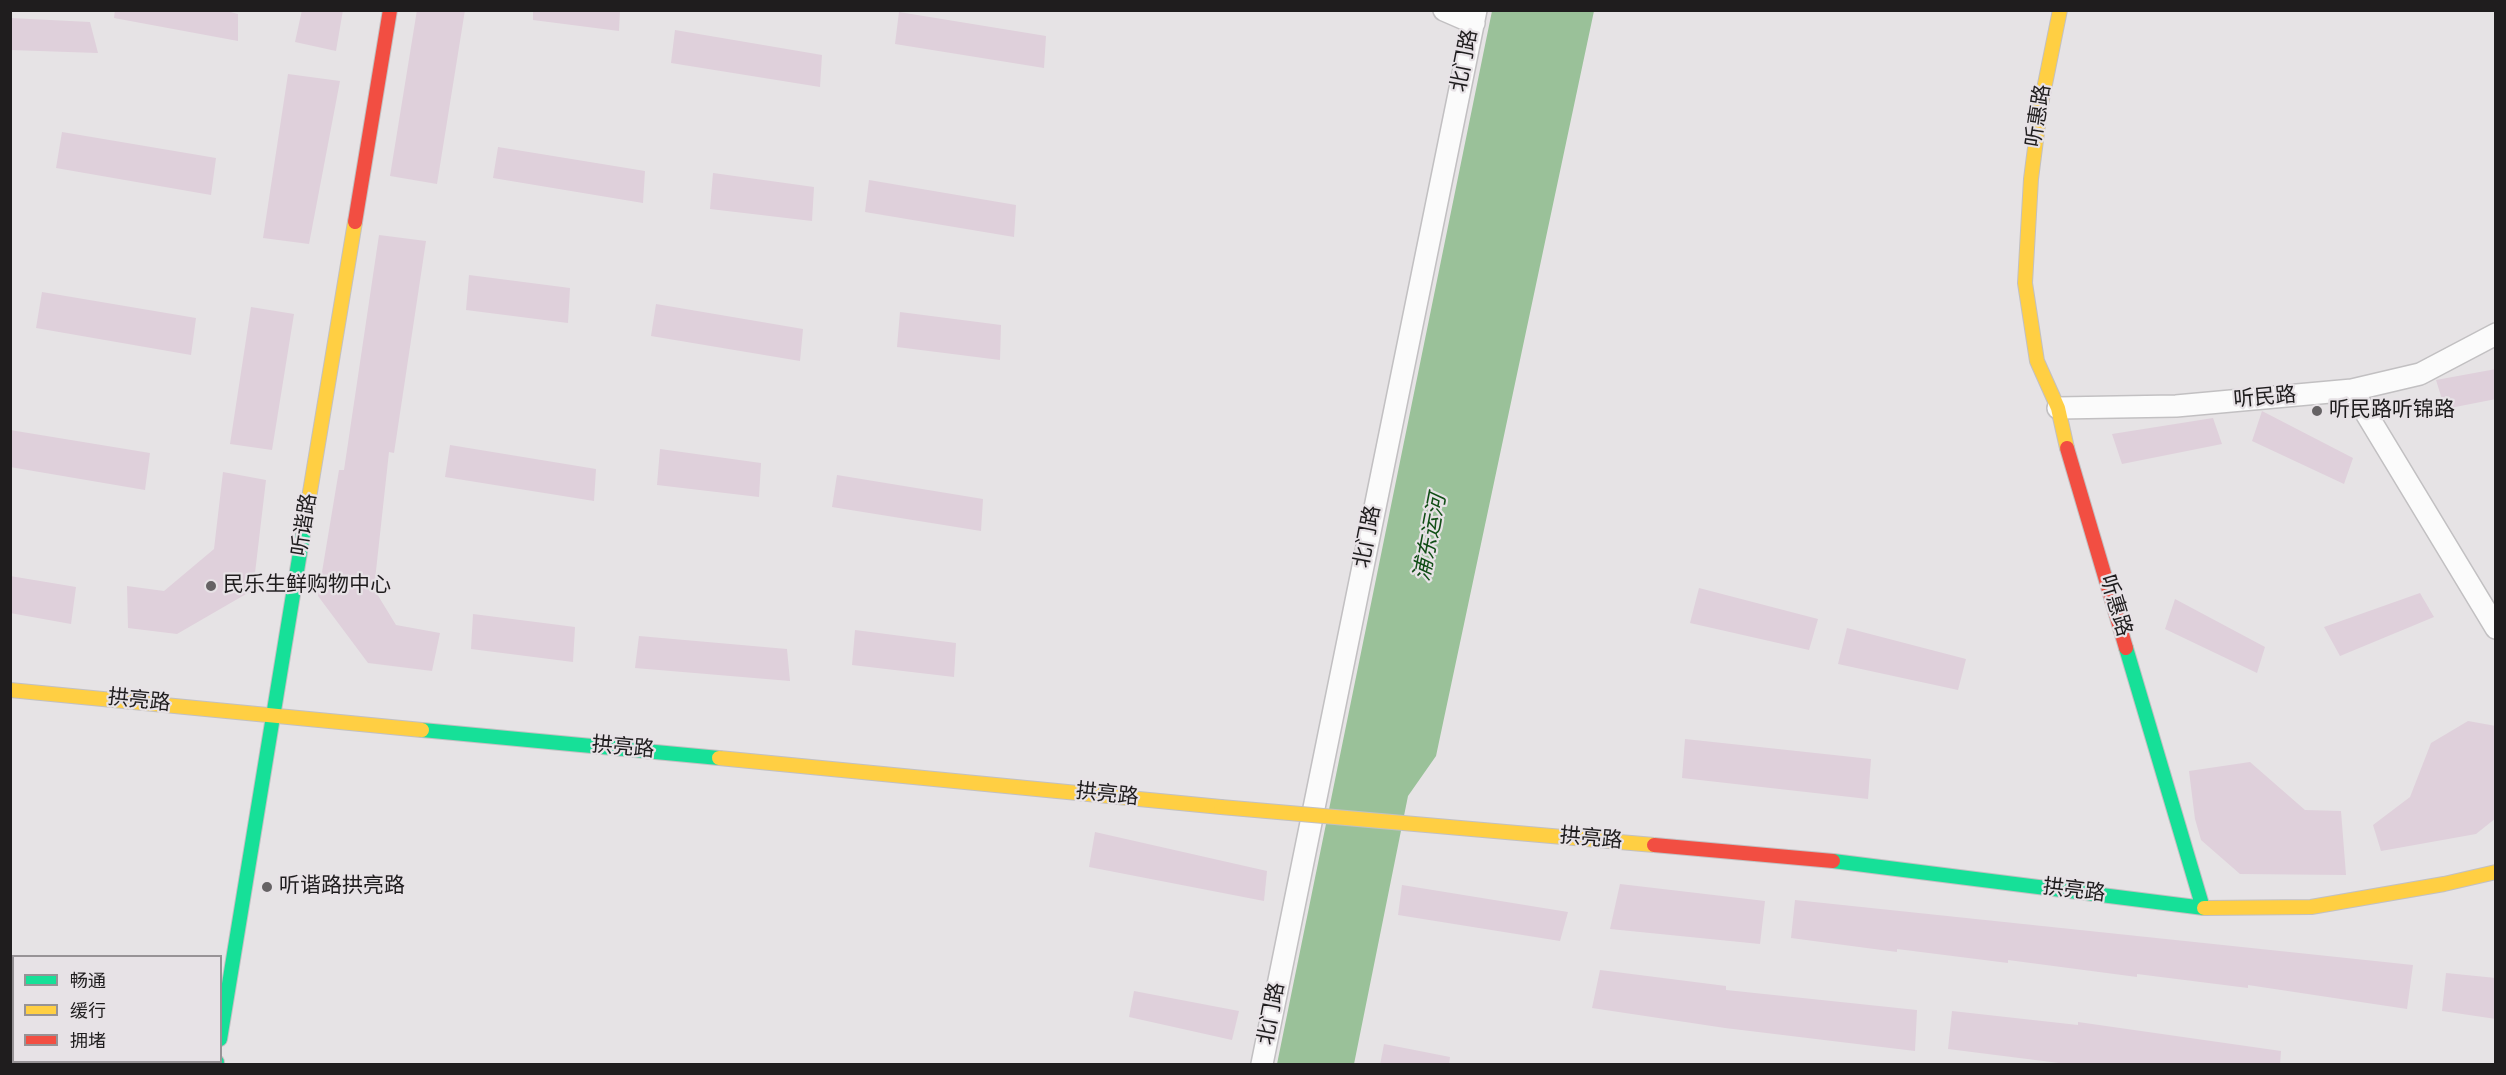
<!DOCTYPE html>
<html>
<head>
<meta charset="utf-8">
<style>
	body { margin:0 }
	#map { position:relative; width:2506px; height:1075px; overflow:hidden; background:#e6e3e5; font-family:"Source Sans 3","Noto Sans SC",sans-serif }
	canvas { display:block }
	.frame { position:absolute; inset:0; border:12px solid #1f1d1e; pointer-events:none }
	.legend { position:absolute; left:12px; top:955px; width:210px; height:108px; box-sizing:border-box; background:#e7e2e6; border:2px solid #979396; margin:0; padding:8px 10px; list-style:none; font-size:18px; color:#1f1d1e }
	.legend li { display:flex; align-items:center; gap:12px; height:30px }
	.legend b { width:30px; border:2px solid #979396 }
</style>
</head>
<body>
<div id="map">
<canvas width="2506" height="1075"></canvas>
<div class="frame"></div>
<ul class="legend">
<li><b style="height:8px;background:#16e098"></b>畅通</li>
<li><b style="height:8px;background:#ffcf43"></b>缓行</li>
<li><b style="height:8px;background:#f24e42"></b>拥堵</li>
</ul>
</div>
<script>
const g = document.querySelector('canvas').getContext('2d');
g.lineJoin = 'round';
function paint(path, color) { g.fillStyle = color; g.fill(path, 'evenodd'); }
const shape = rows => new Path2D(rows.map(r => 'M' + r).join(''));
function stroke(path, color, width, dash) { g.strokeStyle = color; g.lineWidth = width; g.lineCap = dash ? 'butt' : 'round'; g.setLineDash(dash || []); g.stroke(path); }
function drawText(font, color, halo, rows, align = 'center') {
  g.font = font + ' "Source Sans 3","Noto Sans SC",sans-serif'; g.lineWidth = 4.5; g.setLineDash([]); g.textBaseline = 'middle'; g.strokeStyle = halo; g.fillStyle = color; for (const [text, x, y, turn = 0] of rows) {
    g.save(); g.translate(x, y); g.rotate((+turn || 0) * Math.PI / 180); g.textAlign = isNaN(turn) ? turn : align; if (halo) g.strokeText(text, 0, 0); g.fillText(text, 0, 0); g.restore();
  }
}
paint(shape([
	[1492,11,1594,11,1436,756,1408,796,1354,1064,1277,1064]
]), '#9ac199');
paint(shape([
	[115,10,223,10,238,14,238,41,114,18],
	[302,10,343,10,336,51,295,42],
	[417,10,465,10,437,184,390,176],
	[533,10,620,10,619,31,533,20],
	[899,12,1046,36,1044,68,895,44],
	[10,18,90,22,98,53,10,50],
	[675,30,822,55,820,87,671,63],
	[288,74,340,81,309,244,263,238],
	[62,132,216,158,211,195,56,168],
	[498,147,645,171,643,203,493,178],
	[713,173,814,187,812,221,710,209],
	[869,180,1016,205,1014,237,865,212],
	[379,235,426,241,394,453,389,452,374,589,396,625,440,633,432,671,368,663,318,596,339,470,344,470],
	[469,275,570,288,568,323,466,310],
	[42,292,196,318,191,355,36,328],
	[656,304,803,329,800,361,651,336],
	[251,307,294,314,272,450,230,444],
	[900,312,1001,325,1000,360,897,347],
	[2496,369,2496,399,2445,409,2436,380],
	[2262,411,2353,458,2344,484,2252,441],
	[2213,418,2222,444,2122,464,2112,434],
	[10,430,150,453,145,490,10,467],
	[450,445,596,469,594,501,445,477],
	[660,449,761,463,759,497,657,485],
	[223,472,266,480,253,590,177,634,128,628,127,586,164,591,214,549],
	[837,475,983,499,981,531,832,507],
	[10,576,76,587,71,624,10,613],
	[1699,588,1818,619,1809,650,1690,623],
	[2420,593,2434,617,2340,656,2324,627],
	[2175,599,2265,647,2257,673,2165,629],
	[473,614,575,627,573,662,471,649],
	[1847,628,1966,659,1958,690,1838,664],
	[855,630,956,643,954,677,852,665],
	[639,636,787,649,790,681,635,668],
	[2468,721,2496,726,2496,818,2476,834,2381,851,2373,825,2410,797,2431,743],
	[1685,739,1871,759,1868,799,1682,778],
	[2250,762,2305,810,2341,811,2346,875,2240,874,2201,840,2195,819,2189,771],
	[1095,832,1267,871,1264,901,1089,867],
	[1620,884,1765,901,1760,944,1610,929],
	[1402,885,1568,912,1560,941,1398,915],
	[1795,900,2413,965,2407,1009,2248,985,2248,988,2137,974,2137,977,2008,960,2008,963,1897,949,1897,952,1791,938],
	[1600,970,1726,986,1726,990,1917,1010,1915,1051,1725,1028,1592,1008],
	[2446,973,2496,978,2496,1019,2442,1011],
	[1134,991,1239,1011,1232,1040,1129,1017],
	[1952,1011,2078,1025,2078,1022,2281,1051,2280,1065,2075,1065,1948,1049],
	[1384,1044,1450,1057,1449,1065,1380,1065]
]), '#dfd0db');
const street = shape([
	[1444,10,1474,23],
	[2352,390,2496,628],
	[2058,408,2176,406,2352,390,2420,374,2496,334],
	[1262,1064,1476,10]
]);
const fast = shape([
	[2126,648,2203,908],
	[422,730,719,758],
	[1833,861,2204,908],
	[220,1039,305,522],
	[216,1064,217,1062]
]);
const slow = shape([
	[2060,10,2040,109,2031,179,2025,283,2037,361,2058,408,2067,448],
	[305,522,355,222],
	[10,690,422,730],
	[719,758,1221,807],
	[2204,908,2311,907,2444,884,2496,872]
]);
const jam = shape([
	[355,222,390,10],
	[2067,448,2126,648]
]);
stroke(street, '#c2c0c2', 24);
stroke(fast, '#c2c0c2', 16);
stroke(slow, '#c2c0c2', 16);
stroke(jam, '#c2c0c2', 16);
stroke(street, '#fbfbfb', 21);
stroke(fast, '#16e098', 14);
stroke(slow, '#ffcf43', 14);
stroke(jam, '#f24e42', 14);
const slowBridge = shape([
	[1221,807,1654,845]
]);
const jamBridge = shape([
	[1654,845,1833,861]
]);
stroke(slowBridge, '#c2c0c2', 16, []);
stroke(jamBridge, '#c2c0c2', 16, []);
stroke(slowBridge, '#ffcf43', 14);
stroke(jamBridge, '#f24e42', 14);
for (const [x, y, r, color] of [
	[2317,411,6,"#656264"],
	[211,586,6,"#656264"],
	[267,887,6,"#656264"]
]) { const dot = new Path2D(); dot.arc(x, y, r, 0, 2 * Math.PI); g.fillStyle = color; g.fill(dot); stroke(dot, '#e7e2e6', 2); }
drawText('21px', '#1f1d1e', '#e7e2e6', [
	["北门路",1466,61,-79],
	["听惠路",2040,116,-81],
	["听民路",2265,399,-5],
	["听谐路",306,525,-81],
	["北门路",1369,537,-79],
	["听惠路",2114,606,73],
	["拱亮路",139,702,6],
	["拱亮路",623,749,5],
	["拱亮路",1107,796,6],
	["拱亮路",1591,840,5],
	["拱亮路",2074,892,7],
	["北门路",1273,1014,-79]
]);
drawText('21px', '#1f1d1e', '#e7e2e6', [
	["听民路听锦路",2329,411],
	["民乐生鲜购物中心",223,586],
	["听谐路拱亮路",279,887]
], 'left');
drawText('italic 22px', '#114e16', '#e7e2e6', [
	["浦东运河",1432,538,-79]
]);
</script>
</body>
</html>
